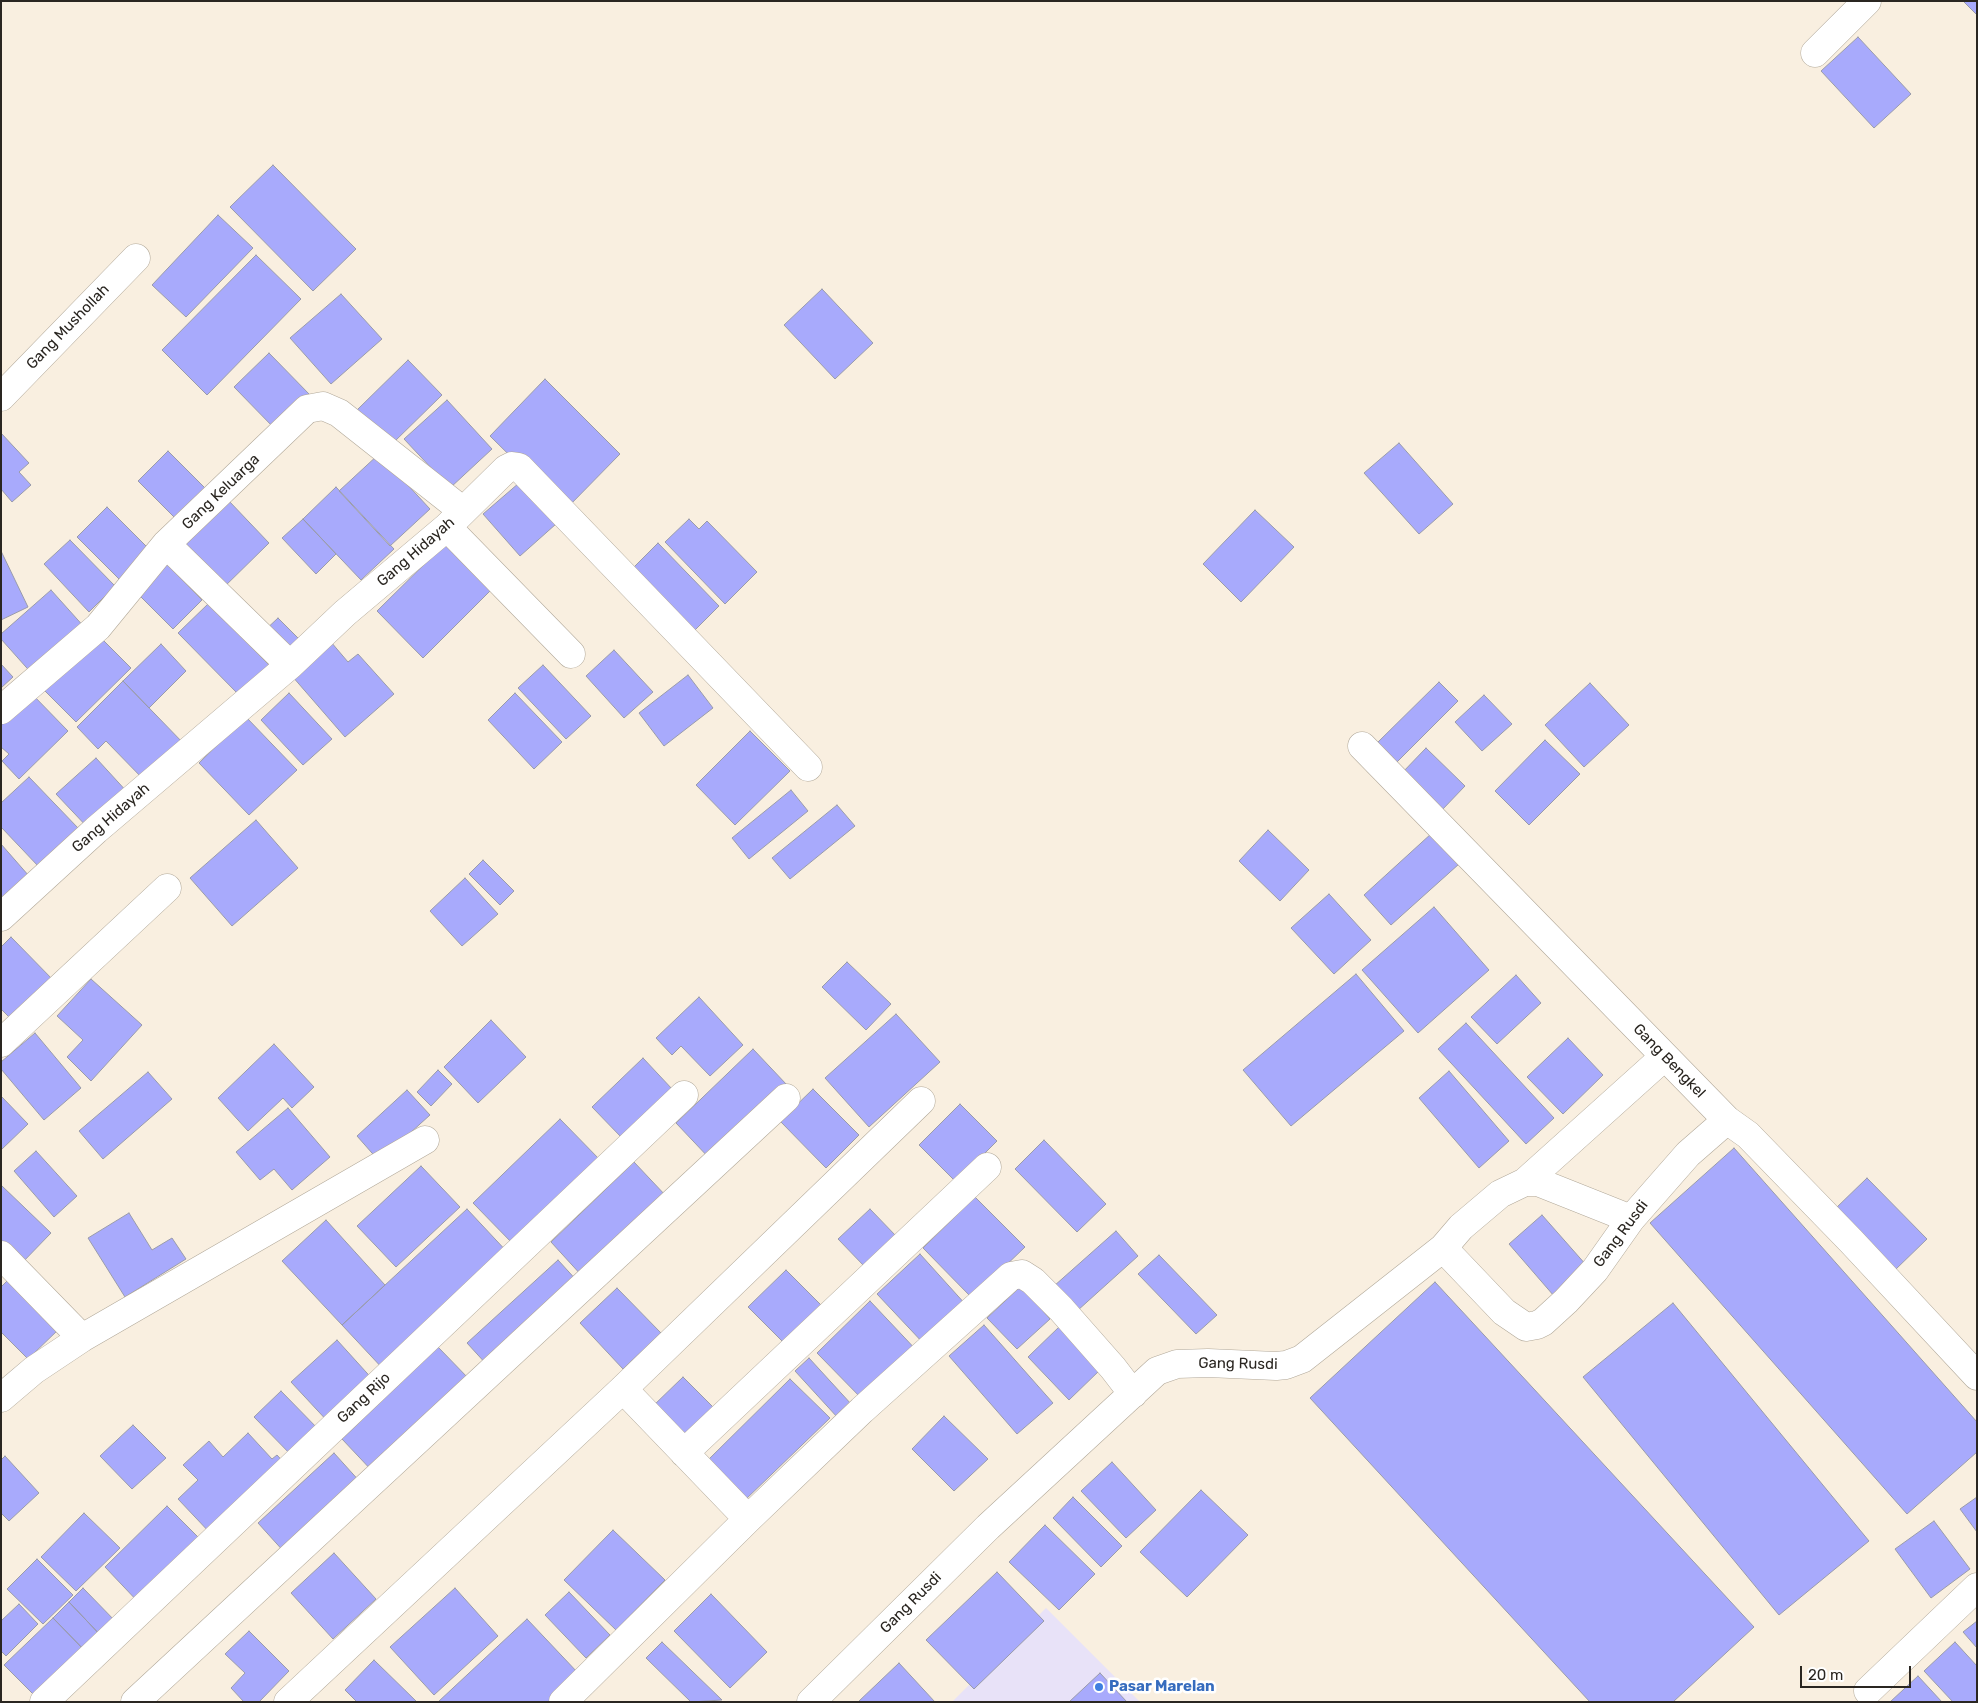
<!DOCTYPE html>
<html>
<head>
<meta charset="utf-8">
<style>
	body { margin:0 }
	#map { position:relative; width:1978px; height:1703px; overflow:hidden; background:#f9efe0; font-family:Rubik,sans-serif }
	canvas { display:block }
	.frame { position:absolute; inset:0; border:2px solid #2a2621; pointer-events:none }
	.scale { position:absolute; left:1800px; top:1666px; width:111px; height:22px; box-sizing:border-box; border:2px solid #2a2621; border-top:0; padding-left:6px; font-size:15px; line-height:18px; white-space:nowrap; color:#2a2621; -webkit-text-stroke:4px #fff; paint-order:stroke }
</style>
</head>
<body>
<div id="map">
<canvas width="1978" height="1703"></canvas>
<div class="frame"></div>
<div class="scale">20 m</div>
</div>
<script>
const g = document.querySelector('canvas').getContext('2d');
g.lineJoin = 'round';
function paint(path, color) { g.fillStyle = color; g.fill(path, 'evenodd'); }
const shape = rows => new Path2D(rows.map(r => 'M' + r).join(''));
function stroke(path, color, width, dash) { g.strokeStyle = color; g.lineWidth = width; g.lineCap = dash ? 'butt' : 'round'; g.setLineDash(dash || []); g.stroke(path); }
function drawText(font, color, halo, rows, align = 'center') {
  g.font = font + ' Rubik,sans-serif'; g.lineWidth = 5; g.setLineDash([]); g.textBaseline = 'middle'; g.strokeStyle = halo; g.fillStyle = color; for (const [text, x, y, turn = 0] of rows) {
    g.save(); g.translate(x, y); g.rotate((+turn || 0) * Math.PI / 180); g.textAlign = isNaN(turn) ? turn : align; if (halo) g.strokeText(text, 0, 0); g.fillText(text, 0, 0); g.restore();
  }
}
paint(shape([
	[1046,1608,1140,1702,952,1702]
]), '#e8e2f8');
const building = shape([
	[1963,1,1977,1,1977,15,1963,1],
	[1858,37,1911,94,1874,128,1821,71,1858,37],
	[273,165,356,249,313,291,230,207,273,165],
	[218,215,253,248,186,317,152,285,218,215],
	[256,255,301,299,207,395,162,350,256,255],
	[822,289,873,343,835,379,784,325,822,289],
	[341,294,382,339,331,384,290,338,341,294],
	[269,353,311,396,276,430,234,387,269,353],
	[408,360,442,395,392,444,357,410,408,360],
	[545,379,620,454,565,510,490,436,545,379],
	[447,400,492,449,450,488,404,439,447,400],
	[1,433,29,463,19,472,31,485,12,502,1,489,1,433],
	[1399,443,1453,504,1419,534,1364,473,1399,443],
	[168,451,209,492,179,522,138,481,168,451],
	[379,454,430,509,390,546,339,491,379,454],
	[519,483,556,524,520,556,483,514,519,483],
	[336,487,394,549,361,580,303,519,336,487],
	[229,501,269,543,219,592,178,550,229,501],
	[107,507,152,552,122,582,77,537,107,507],
	[1255,510,1294,547,1241,602,1203,564,1255,510],
	[303,519,336,554,316,574,282,538,303,519],
	[689,519,699,529,707,521,757,572,725,604,665,542,689,519],
	[70,540,115,586,89,612,44,564,70,540],
	[448,541,494,587,423,658,377,611,448,541],
	[658,543,719,606,690,635,628,573,658,543],
	[1,551,28,607,1,620,1,551],
	[165,562,202,600,173,629,135,591,165,562],
	[51,590,86,629,34,676,1,639,1,634,51,590],
	[209,603,269,665,238,694,178,633,209,603],
	[278,618,299,639,283,654,262,633,278,618],
	[96,633,131,668,76,722,41,687,96,633],
	[331,642,348,662,358,654,394,694,345,737,292,676,331,642],
	[161,644,186,671,149,708,123,681,161,644],
	[614,650,653,692,624,718,586,676,614,650],
	[1,664,13,677,1,688,1,664],
	[543,665,591,716,566,739,518,688,543,665],
	[688,675,713,708,664,746,639,713,688,675],
	[123,681,186,746,147,783,106,741,98,749,77,727,123,681],
	[1439,682,1458,701,1396,763,1376,744,1439,682],
	[1590,683,1629,725,1584,767,1545,725,1590,683],
	[30,692,68,731,19,779,2,761,9,754,1,747,1,720,30,692],
	[289,693,332,739,303,765,261,720,289,693],
	[515,693,562,742,534,769,488,720,515,693],
	[1484,695,1512,724,1482,751,1455,722,1484,695],
	[246,717,297,770,249,815,199,763,246,717],
	[750,731,790,771,735,825,696,785,750,731],
	[1545,740,1580,774,1529,825,1495,791,1545,740],
	[1426,748,1465,786,1441,811,1401,774,1426,748],
	[96,758,129,794,90,830,56,794,96,758],
	[29,777,79,829,39,867,1,827,1,803,29,777],
	[791,790,808,811,749,859,732,838,791,790],
	[837,805,855,826,790,879,772,858,837,805],
	[256,820,298,868,232,926,190,878,256,820],
	[1268,830,1309,870,1280,901,1239,861,1268,830],
	[1432,833,1459,864,1391,925,1364,895,1432,833],
	[1,844,29,876,1,914,1,844],
	[483,860,514,891,500,905,469,874,483,860],
	[465,878,498,914,462,946,430,911,465,878],
	[1329,894,1371,940,1334,974,1291,928,1329,894],
	[1434,907,1489,970,1418,1033,1362,970,1434,907],
	[11,937,56,983,15,1023,1,1009,1,947,11,937],
	[847,962,891,1004,866,1030,822,987,847,962],
	[1356,974,1404,1031,1291,1126,1243,1070,1356,974],
	[1516,975,1541,1003,1497,1044,1471,1017,1516,975],
	[91,979,142,1025,91,1081,67,1057,83,1040,57,1016,91,979],
	[699,997,743,1045,710,1076,681,1046,672,1055,656,1038,699,997],
	[896,1014,940,1062,869,1127,825,1078,896,1014],
	[491,1020,526,1057,478,1103,444,1067,491,1020],
	[1466,1023,1554,1118,1526,1144,1438,1049,1466,1023],
	[35,1033,81,1088,44,1120,1,1069,1,1062,35,1033],
	[1568,1038,1603,1075,1563,1114,1527,1077,1568,1038],
	[274,1044,314,1087,292,1108,283,1098,248,1131,218,1098,274,1044],
	[753,1049,787,1085,711,1160,676,1123,753,1049],
	[643,1058,673,1090,622,1138,592,1107,643,1058],
	[438,1070,452,1084,431,1106,417,1092,438,1070],
	[1449,1071,1509,1141,1479,1168,1419,1098,1449,1071],
	[148,1072,172,1099,103,1159,79,1131,148,1072],
	[813,1089,859,1135,826,1168,780,1121,813,1089],
	[407,1090,430,1115,379,1161,357,1136,407,1090],
	[1,1096,28,1124,1,1150,1,1096],
	[960,1104,997,1141,956,1182,919,1145,960,1104],
	[288,1108,330,1157,292,1190,274,1169,260,1180,236,1152,288,1108],
	[560,1119,602,1162,515,1246,473,1203,560,1119],
	[1044,1140,1106,1204,1077,1232,1015,1169,1044,1140],
	[1734,1148,1977,1422,1977,1452,1907,1514,1650,1223,1734,1148],
	[36,1151,77,1196,54,1217,14,1171,36,1151],
	[634,1162,667,1197,583,1277,551,1242,634,1162],
	[421,1166,460,1207,396,1267,357,1226,421,1166],
	[1867,1178,1927,1239,1895,1270,1835,1209,1867,1178],
	[1,1185,51,1233,19,1266,1,1248,1,1185],
	[975,1197,1025,1247,972,1298,923,1248,975,1197],
	[467,1209,510,1255,385,1371,342,1325,467,1209],
	[870,1209,897,1237,865,1267,838,1239,870,1209],
	[129,1213,152,1250,172,1238,186,1259,125,1297,88,1238,129,1213],
	[1542,1215,1587,1266,1554,1296,1509,1244,1542,1215],
	[326,1220,385,1285,342,1325,282,1261,326,1220],
	[1116,1231,1138,1256,1077,1311,1054,1286,1116,1231],
	[920,1254,967,1306,925,1345,877,1294,920,1254],
	[1159,1255,1217,1315,1196,1334,1138,1274,1159,1255],
	[558,1260,579,1283,488,1366,467,1343,558,1260],
	[786,1270,825,1309,787,1346,748,1307,786,1270],
	[10,1278,60,1328,28,1359,1,1332,1,1287,10,1278],
	[1435,1282,1754,1627,1673,1702,1590,1702,1310,1398,1435,1282],
	[1021,1286,1050,1319,1017,1349,987,1318,1021,1286],
	[617,1288,661,1333,623,1369,580,1323,617,1288],
	[870,1301,920,1354,867,1404,817,1353,870,1301],
	[1673,1303,1869,1541,1779,1615,1583,1377,1673,1303],
	[984,1325,1053,1403,1017,1434,949,1356,984,1325],
	[1060,1326,1101,1369,1069,1400,1028,1357,1060,1326],
	[337,1340,376,1383,331,1425,291,1382,337,1340],
	[438,1347,471,1381,375,1474,342,1439,438,1347],
	[809,1358,852,1405,838,1418,795,1371,809,1358],
	[683,1377,716,1410,686,1441,652,1407,683,1377],
	[790,1379,830,1418,744,1501,706,1462,790,1379],
	[281,1391,323,1434,296,1460,254,1417,281,1391],
	[944,1416,988,1459,954,1491,912,1449,944,1416],
	[133,1425,166,1458,132,1489,100,1456,133,1425],
	[248,1433,272,1459,277,1455,287,1466,212,1535,178,1499,198,1480,183,1465,209,1441,223,1457,248,1433],
	[334,1453,362,1484,286,1554,258,1523,334,1453],
	[5,1456,39,1493,9,1521,1,1513,1,1460,5,1456],
	[1112,1462,1156,1510,1126,1538,1081,1491,1112,1462],
	[1201,1490,1248,1535,1187,1597,1140,1552,1201,1490],
	[1073,1497,1122,1546,1101,1567,1053,1518,1073,1497],
	[1977,1497,1977,1532,1960,1509,1977,1497],
	[167,1506,204,1543,141,1605,105,1567,167,1506],
	[84,1513,120,1548,76,1591,41,1557,84,1513],
	[1934,1521,1970,1569,1931,1598,1895,1549,1934,1521],
	[1045,1525,1095,1574,1059,1610,1009,1562,1045,1525],
	[613,1530,665,1580,616,1630,564,1580,613,1530],
	[334,1553,376,1599,333,1639,291,1593,334,1553],
	[37,1559,73,1595,43,1624,7,1589,37,1559],
	[997,1572,1044,1621,974,1689,926,1640,997,1572],
	[83,1588,119,1625,104,1639,69,1602,83,1588],
	[455,1588,498,1636,434,1695,390,1647,455,1588],
	[569,1592,610,1635,586,1658,545,1615,569,1592],
	[711,1594,767,1652,730,1688,674,1631,711,1594],
	[69,1602,104,1639,89,1655,53,1618,69,1602],
	[19,1604,38,1624,6,1656,1,1651,1,1621,19,1604],
	[53,1618,89,1655,40,1701,4,1665,53,1618],
	[527,1619,579,1674,550,1702,438,1702,527,1619],
	[1977,1621,1977,1648,1963,1632,1977,1621],
	[249,1631,289,1671,259,1702,244,1702,231,1688,245,1673,225,1654,249,1631],
	[662,1642,722,1700,691,1702,646,1658,662,1642],
	[1955,1642,1977,1666,1977,1702,1953,1702,1924,1671,1955,1642],
	[374,1660,417,1702,357,1702,345,1690,374,1660],
	[899,1663,935,1702,858,1702,899,1663],
	[1100,1673,1127,1702,1069,1702,1100,1673],
	[1918,1676,1942,1702,1890,1702,1918,1676]
]);
paint(building, '#a8aafc');
stroke(building, '#999baa', 1);
const minor = shape([
	[1815,53,1867,1],
	[1,397,136,258],
	[447,527,571,654],
	[166,544,290,665],
	[1,710,98,627,166,544,307,409,323,406,339,413,463,511],
	[1362,746,1727,1120,1748,1135,1851,1241,1977,1376],
	[1,917,96,830,290,665,345,613,447,527,506,469,512,466,519,467,808,767],
	[1,1043,167,888],
	[1525,1182,1664,1057],
	[1443,1248,1461,1227,1500,1194,1525,1182,1538,1182,1631,1219],
	[1,1255,82,1338],
	[623,1389,748,1519],
	[1,1398,34,1370,82,1338,425,1140],
	[684,1453,987,1167],
	[1868,1691,1977,1587],
	[44,1702,684,1095],
	[135,1702,786,1098],
	[288,1702,623,1389,921,1101],
	[563,1702,748,1519,862,1410,1011,1276,1022,1274,1033,1281,1061,1309,1113,1368,1133,1394],
	[811,1702,988,1527,1157,1371,1177,1364,1208,1363,1276,1366,1286,1365,1302,1359,1443,1248,1504,1312,1526,1327,1537,1325,1543,1322,1566,1301,1595,1270,1631,1219,1688,1154,1727,1120]
]);
stroke(minor, '#b1a899', 29);
stroke(minor, '#fff', 28);
for (const [x, y, r, color] of [
	[1099,1687,5,"#3f7fe0"]
]) { const dot = new Path2D(); dot.arc(x, y, r, 0, 2 * Math.PI); g.fillStyle = color; g.fill(dot); stroke(dot, '#fff', 2); }
drawText('15px', '#2a2621', '#fff', [
	["Gang Mushollah",68,327,-46],
	["Gang Keluarga",221,492,-44],
	["Gang Hidayah",416,552,-41],
	["Gang Hidayah",111,818,-41],
	["Gang Bengkel",1669,1061,46],
	["Gang Rusdi",1621,1234,-53],
	["Gang Rusdi",1238,1364,1],
	["Gang Rijo",364,1398,-43],
	["Gang Rusdi",911,1603,-45]
]);
drawText('bold 15px', '#366cbe', '#fff', [
	["Pasar Marelan",1109,1687]
], 'left');
</script>
</body>
</html>
